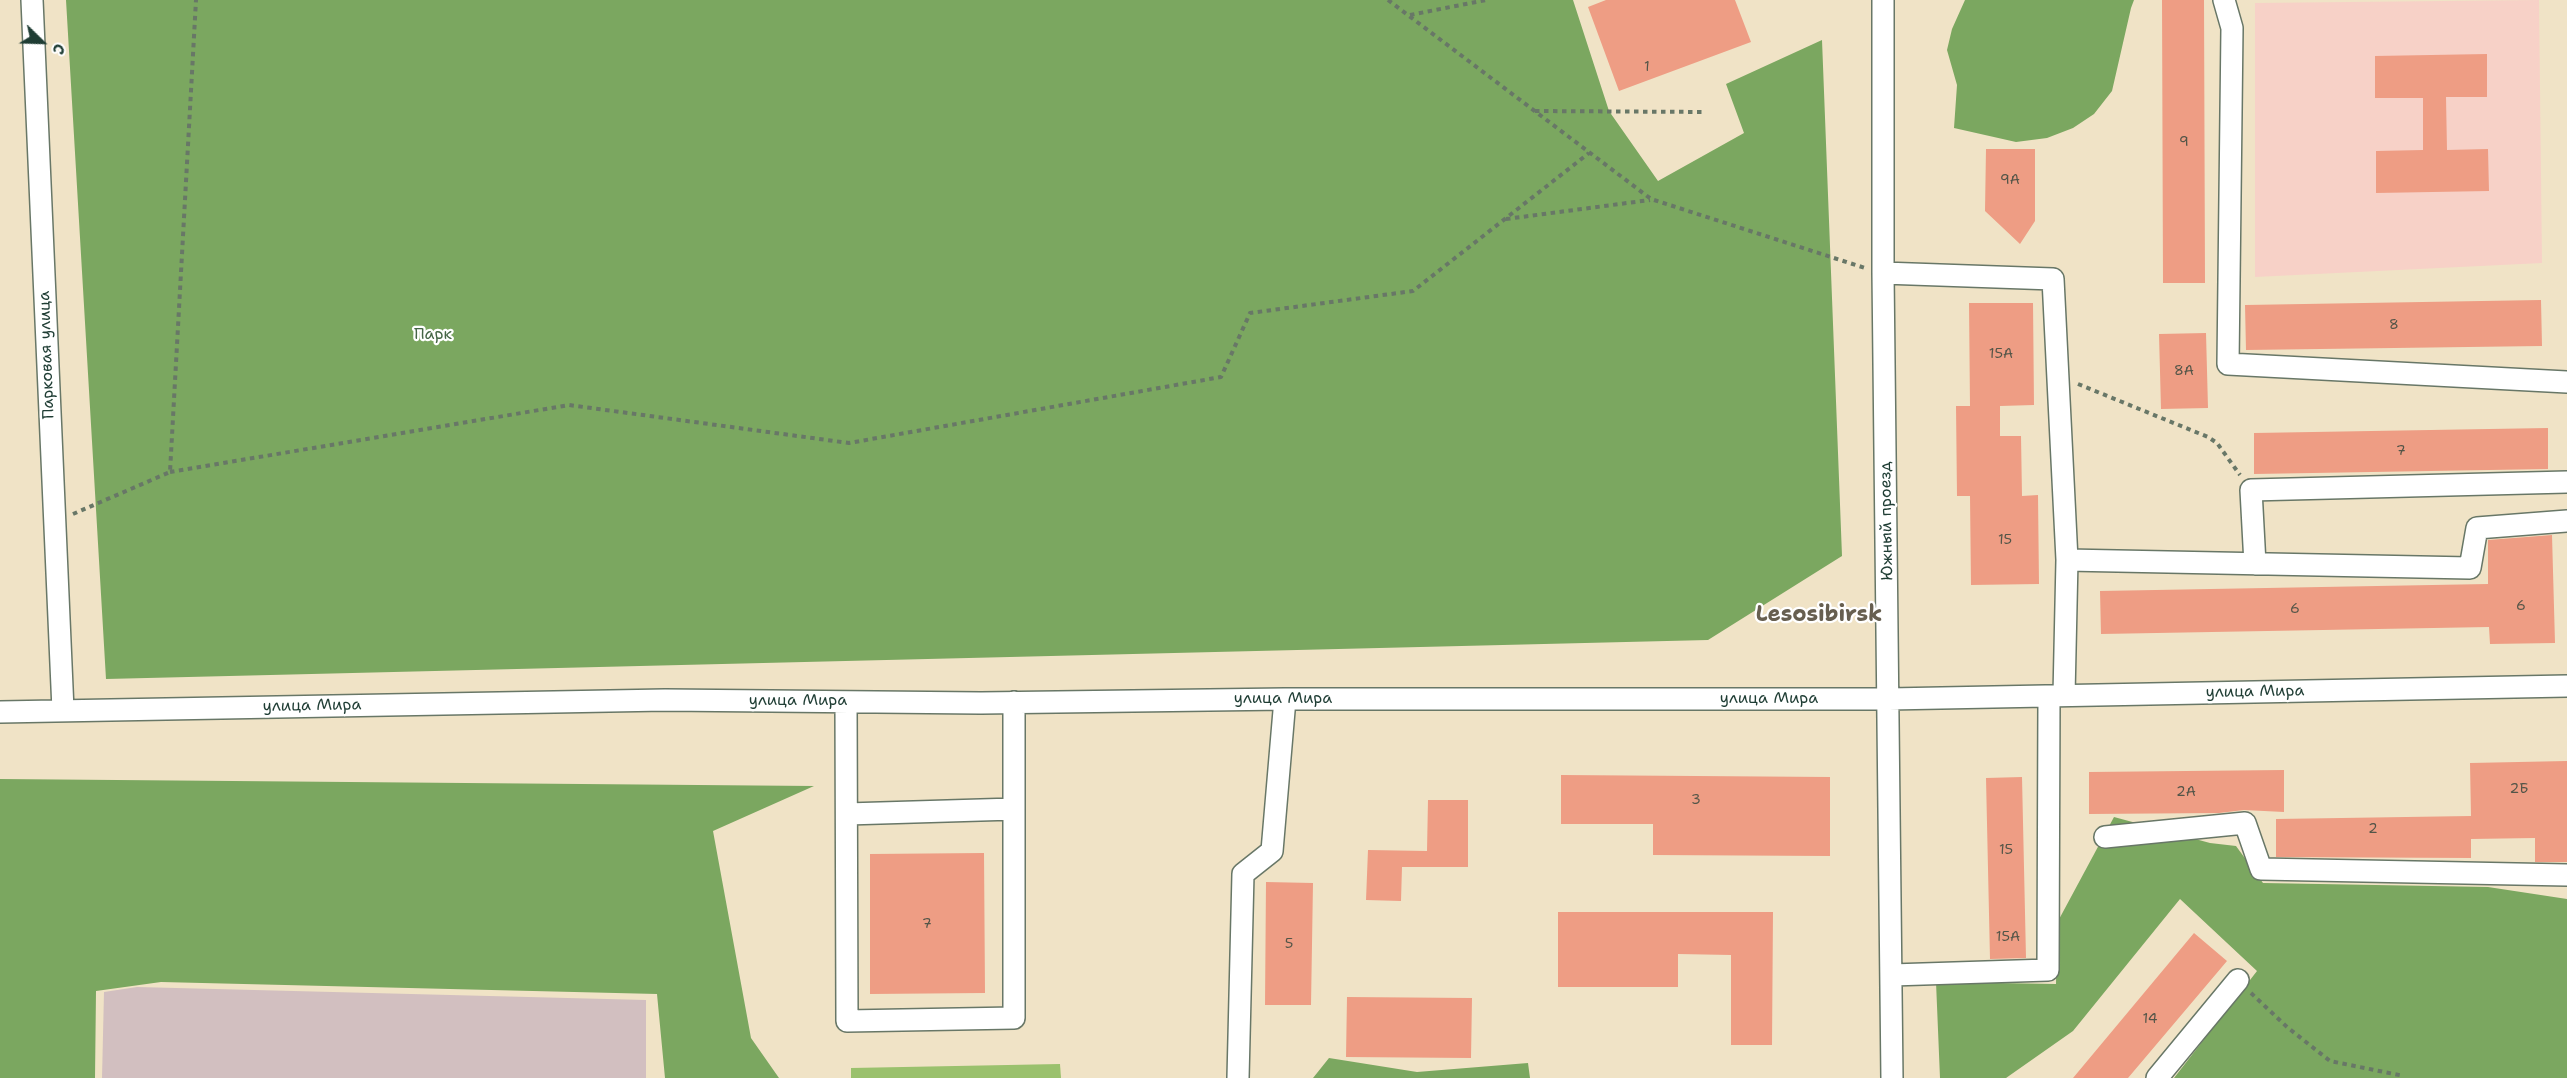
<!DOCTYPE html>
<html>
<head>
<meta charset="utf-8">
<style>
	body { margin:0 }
	#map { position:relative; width:2567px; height:1078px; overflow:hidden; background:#f0e3c6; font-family:"Shantell Sans",sans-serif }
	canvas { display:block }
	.north { position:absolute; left:12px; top:12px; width:60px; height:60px; -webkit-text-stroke:4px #fff; paint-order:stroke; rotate:113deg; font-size:16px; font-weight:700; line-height:24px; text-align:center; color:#1f3d34 }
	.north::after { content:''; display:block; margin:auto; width:21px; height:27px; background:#1f3d34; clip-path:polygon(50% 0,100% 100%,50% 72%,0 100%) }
</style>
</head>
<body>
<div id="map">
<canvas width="2567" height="1078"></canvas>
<div class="north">С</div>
</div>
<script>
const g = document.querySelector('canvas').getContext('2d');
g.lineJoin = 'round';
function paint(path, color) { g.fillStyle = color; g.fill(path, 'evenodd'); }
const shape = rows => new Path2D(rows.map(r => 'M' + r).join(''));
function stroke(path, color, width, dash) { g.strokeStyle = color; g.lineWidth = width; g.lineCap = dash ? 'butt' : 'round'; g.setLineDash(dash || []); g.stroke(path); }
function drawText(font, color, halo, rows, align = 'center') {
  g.font = font + ' "Shantell Sans",sans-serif'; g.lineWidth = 4.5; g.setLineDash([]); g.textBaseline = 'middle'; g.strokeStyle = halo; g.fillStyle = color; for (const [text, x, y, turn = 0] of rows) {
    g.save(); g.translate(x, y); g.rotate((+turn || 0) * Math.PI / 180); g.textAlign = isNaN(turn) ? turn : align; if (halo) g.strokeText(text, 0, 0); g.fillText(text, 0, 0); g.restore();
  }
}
paint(shape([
	[2539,0,2542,263,2255,277,2255,3]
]), '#f7d1c7');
paint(shape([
	[137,987,646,1000,646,1078,102,1078,104,992]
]), '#d2bfc0');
paint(shape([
	[1060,1064,1061,1078,851,1078,851,1068]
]), '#9ac16d');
paint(shape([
	[66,0,1573,0,1609,111,1658,181,1744,133,1726,84,1822,40,1842,556,1708,640,106,679],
	[1965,0,2134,0,2131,8,2112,91,2094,114,2073,128,2047,138,2016,142,1954,128,1957,85,1947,50,1952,29],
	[0,779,814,786,713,831,751,1038,779,1078,665,1078,657,994,161,982,96,991,95,1078,0,1078],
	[2114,817,2210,843,2236,846,2263,883,2488,887,2567,899,2567,1078,2174,1078,2257,971,2180,899,2073,1031,2006,1078,1940,1078,1936,982,2056,984,2057,923],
	[1329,1058,1417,1072,1528,1063,1530,1078,1313,1078]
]), '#7ba760');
paint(shape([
	[1606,0,1735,0,1751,42,1619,91,1588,7],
	[2162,0,2204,0,2205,283,2163,283],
	[2487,54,2487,97,2446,97,2447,150,2488,149,2489,191,2376,193,2376,151,2423,150,2423,98,2375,98,2375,56],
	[1986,149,2035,149,2035,221,2020,244,1985,211],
	[2541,300,2542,346,2246,350,2245,305],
	[1969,303,2033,303,2034,405,2000,406,2000,436,2021,436,2022,496,2038,495,2039,584,1971,585,1970,496,1957,496,1956,406,1970,406],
	[2206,333,2208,408,2161,409,2159,334],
	[2548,428,2548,469,2254,474,2254,433],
	[2552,535,2555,643,2490,644,2489,627,2101,634,2100,591,2488,584,2488,540],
	[2567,761,2567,862,2535,862,2535,838,2471,839,2471,858,2276,857,2276,819,2471,816,2470,763],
	[2284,770,2284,812,2244,810,2219,813,2089,814,2089,772],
	[1561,775,1830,777,1830,856,1653,855,1653,824,1561,824],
	[2022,777,2026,958,1990,959,1986,778],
	[1428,800,1468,800,1468,867,1402,867,1401,901,1366,900,1368,850,1427,851],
	[984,853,985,993,870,994,870,854],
	[1266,882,1313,883,1311,1005,1265,1005],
	[1558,912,1773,912,1772,1045,1731,1045,1731,955,1678,954,1678,987,1558,987],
	[2194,933,2227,961,2128,1078,2073,1078],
	[1347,997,1472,998,1471,1058,1346,1057]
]), '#ee9d84');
const minor = shape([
	[32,0,63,710],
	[1883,0,1883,273,1892,1078],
	[2224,0,2232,28,2228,364,2567,382],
	[1883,273,2053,279,2067,560],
	[2255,564,2251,490,2567,482],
	[2064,695,2067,560,2470,568,2477,528,2567,521],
	[846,702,847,1021,1014,1018,1014,702],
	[0,712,665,700,981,703,1285,699,1889,699,2567,686],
	[847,814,1014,809],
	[2105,837,2245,823,2261,869,2567,875],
	[1892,975,2048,970,2049,696],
	[1238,1078,1243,874,1272,851,1285,699],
	[2157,1078,2238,980]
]);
stroke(minor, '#687767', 24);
stroke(shape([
	[1388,0,1651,199,1865,268],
	[1410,15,1486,0],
	[1535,111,1705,112],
	[1506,219,1650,200],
	[2078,384,2208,437,2217,443,2240,475],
	[170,472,569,405,849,443,1221,377,1250,313,1413,291,1589,153],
	[73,514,170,472,196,0],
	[2251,993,2287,1027,2330,1061,2404,1076]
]), '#687767', 4, [4.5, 4.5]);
stroke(minor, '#fff', 21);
drawText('14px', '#535548', null, [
	["1",1647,67],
	["9",2184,142],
	["9А",2010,180],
	["8",2394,325],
	["15А",2001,354],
	["8А",2184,371],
	["7",2401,451],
	["15",2005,540],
	["6",2521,606],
	["6",2295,609],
	["2Б",2519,789],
	["2А",2186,792],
	["3",1696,800],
	["2",2373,829],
	["15",2006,850],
	["7",927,924],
	["15А",2008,937],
	["5",1289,944],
	["14",2150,1019]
]);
drawText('16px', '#446545', '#fff', [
	["Парк",433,335]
]);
drawText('16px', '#1f3d34', '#fff', [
	["Парковая улица",47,355,-92],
	["Южный проезд",1887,521,-91],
	["улица Мира",2255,692,-1],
	["улица Мира",1283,699],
	["улица Мира",1769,699],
	["улица Мира",798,701],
	["улица Мира",312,706,-1]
]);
drawText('bold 22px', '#675f50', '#fff', [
	["Lesosibirsk",1819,615]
]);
</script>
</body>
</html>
